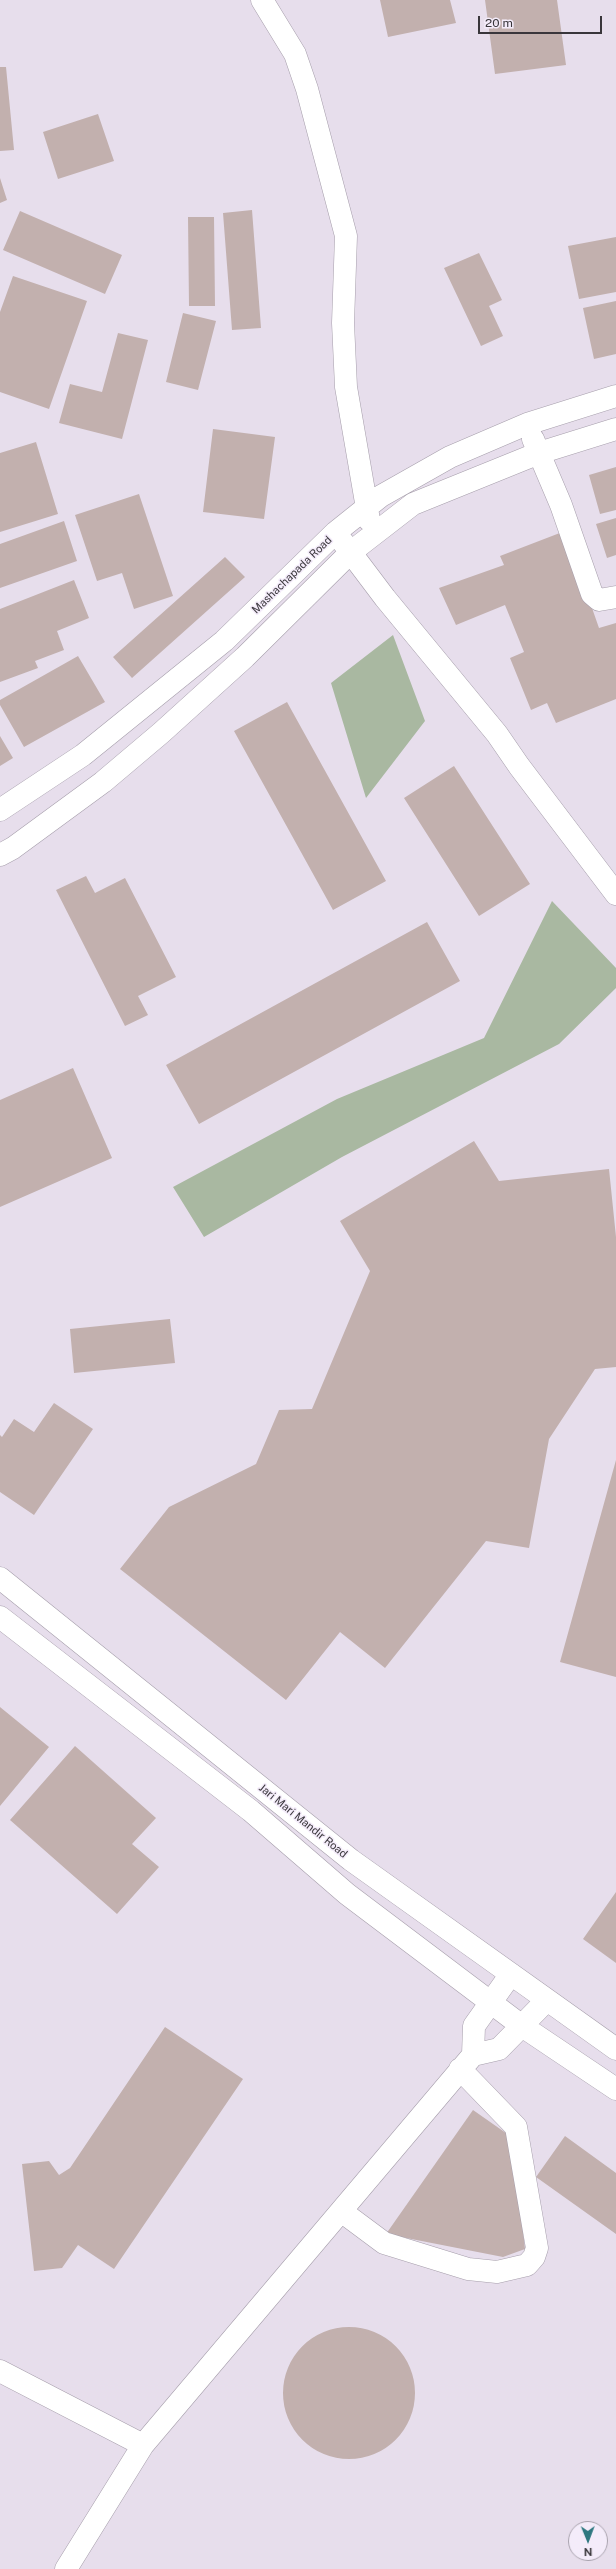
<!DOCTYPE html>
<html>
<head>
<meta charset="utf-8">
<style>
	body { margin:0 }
	#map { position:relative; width:616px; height:2569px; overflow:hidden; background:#e7deec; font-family:"Public Sans",sans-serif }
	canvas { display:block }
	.north { position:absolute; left:568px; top:2521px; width:40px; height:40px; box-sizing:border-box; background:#f4ecfa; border:1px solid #a9a3ae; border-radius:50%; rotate:179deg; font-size:11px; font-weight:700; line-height:16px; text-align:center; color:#39363b }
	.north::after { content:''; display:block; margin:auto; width:14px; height:18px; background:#2f7880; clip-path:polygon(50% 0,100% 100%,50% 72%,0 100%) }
	.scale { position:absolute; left:478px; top:16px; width:124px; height:18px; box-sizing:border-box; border:2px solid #39363b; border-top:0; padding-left:5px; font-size:12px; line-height:14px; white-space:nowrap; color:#39363b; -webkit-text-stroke:3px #f4ecfa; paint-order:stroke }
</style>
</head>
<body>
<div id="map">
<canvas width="616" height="2569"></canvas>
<div class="north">N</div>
<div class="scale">20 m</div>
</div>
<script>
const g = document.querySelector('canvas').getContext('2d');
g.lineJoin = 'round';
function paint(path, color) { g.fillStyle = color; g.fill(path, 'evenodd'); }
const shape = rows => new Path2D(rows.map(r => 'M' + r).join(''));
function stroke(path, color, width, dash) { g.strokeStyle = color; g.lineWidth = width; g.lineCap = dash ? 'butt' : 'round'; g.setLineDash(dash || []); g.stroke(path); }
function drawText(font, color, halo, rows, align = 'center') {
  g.font = font + ' "Public Sans",sans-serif'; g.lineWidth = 3; g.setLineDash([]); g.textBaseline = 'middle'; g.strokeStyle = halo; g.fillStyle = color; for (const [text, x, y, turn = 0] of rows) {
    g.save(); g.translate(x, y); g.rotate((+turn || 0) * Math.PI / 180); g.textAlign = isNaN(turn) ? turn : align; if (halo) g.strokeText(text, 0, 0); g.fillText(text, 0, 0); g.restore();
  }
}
paint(shape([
	[393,635,425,721,366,798,331,683],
	[552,901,616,968,616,988,559,1044,342,1157,204,1237,173,1187,337,1099,484,1038]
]), '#a9b8a1');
paint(shape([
	[380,0,450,0,456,23,388,37],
	[485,0,557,0,566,65,495,74],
	[0,67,6,67,14,150,0,151],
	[98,114,114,161,58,179,43,132],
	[0,178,7,200,0,203],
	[252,210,261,328,232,330,223,213],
	[20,211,122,255,105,294,3,250],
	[188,217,214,217,215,306,189,306],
	[616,237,616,292,579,299,568,246],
	[479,253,502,300,489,306,503,336,481,346,444,268],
	[13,276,87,301,49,409,0,392,0,312],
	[616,301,616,354,594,359,583,308],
	[183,313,216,321,198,390,166,382],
	[118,333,148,340,122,439,59,423,70,384,102,392],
	[213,429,275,437,264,519,203,512],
	[36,442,58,514,0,532,0,453],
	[616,467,616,510,600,514,589,475],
	[139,494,173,596,134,609,122,573,97,581,75,515],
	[616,518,616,555,607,558,596,524],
	[64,521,77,561,0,588,0,544],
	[565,531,599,628,616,623,616,699,556,723,547,703,531,710,510,658,524,652,505,605,456,625,439,588,504,565,500,556],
	[225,557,245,577,132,678,113,657],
	[74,580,89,618,57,631,64,650,35,661,38,668,0,682,0,609],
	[78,656,105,702,24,747,0,705,0,700],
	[287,702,386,881,333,910,234,731],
	[0,736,13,758,0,766],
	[454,766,530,884,479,916,404,798],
	[86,876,95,893,125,878,176,977,138,996,148,1015,125,1026,56,890],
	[427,922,460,981,199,1124,166,1065],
	[73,1068,112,1158,0,1207,0,1100],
	[474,1141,499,1181,609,1169,616,1237,616,1367,595,1369,549,1439,529,1548,486,1541,385,1668,340,1632,286,1700,120,1569,169,1507,256,1464,279,1410,312,1409,370,1271,340,1221],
	[170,1319,175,1363,74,1373,70,1329],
	[54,1403,93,1429,34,1515,0,1492,0,1435,2,1437,14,1419,34,1432],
	[616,1460,616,1677,560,1662],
	[0,1707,49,1747,0,1806],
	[75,1746,156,1818,132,1844,159,1867,117,1914,10,1820],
	[616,1892,616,1963,583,1939],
	[165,2027,243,2079,114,2269,78,2245,62,2268,34,2271,22,2164,49,2161,59,2175,70,2168],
	[473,2110,513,2138,525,2249,503,2257,386,2234],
	[565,2136,616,2173,616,2234,536,2177],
	'283 2393a66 66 0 1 1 132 0a66 66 0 1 1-132 0Z'
]), '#c2b0ae');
const minor = shape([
	[262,0,295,54,307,89,346,236,343,323,346,387,369,520],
	[533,439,561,505,592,594,599,600,616,597],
	[342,541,385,598,497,734,519,766,616,894],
	[0,810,83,755,224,641,336,532,381,496,450,457,527,424,616,396],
	[0,855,13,848,103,782,161,733,245,657,351,552,413,504,539,453,616,429],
	[0,1578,351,1860,616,2049],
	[0,1617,251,1811,347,1894,522,2026,616,2089],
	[511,1974,474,2026,473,2055,499,2049,547,2000],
	[341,2211,384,2243,468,2269,497,2272,527,2265,534,2257,537,2248,516,2127,460,2069],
	[0,2371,143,2445],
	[66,2569,143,2445,473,2055]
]);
stroke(minor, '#a69eab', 23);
stroke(minor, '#fff', 22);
drawText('11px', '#39363b', '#f4ecfa', [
	["Mashachapada Road",292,575,-44],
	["Jari Mari Mandir Road",303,1821,39]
]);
</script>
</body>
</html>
